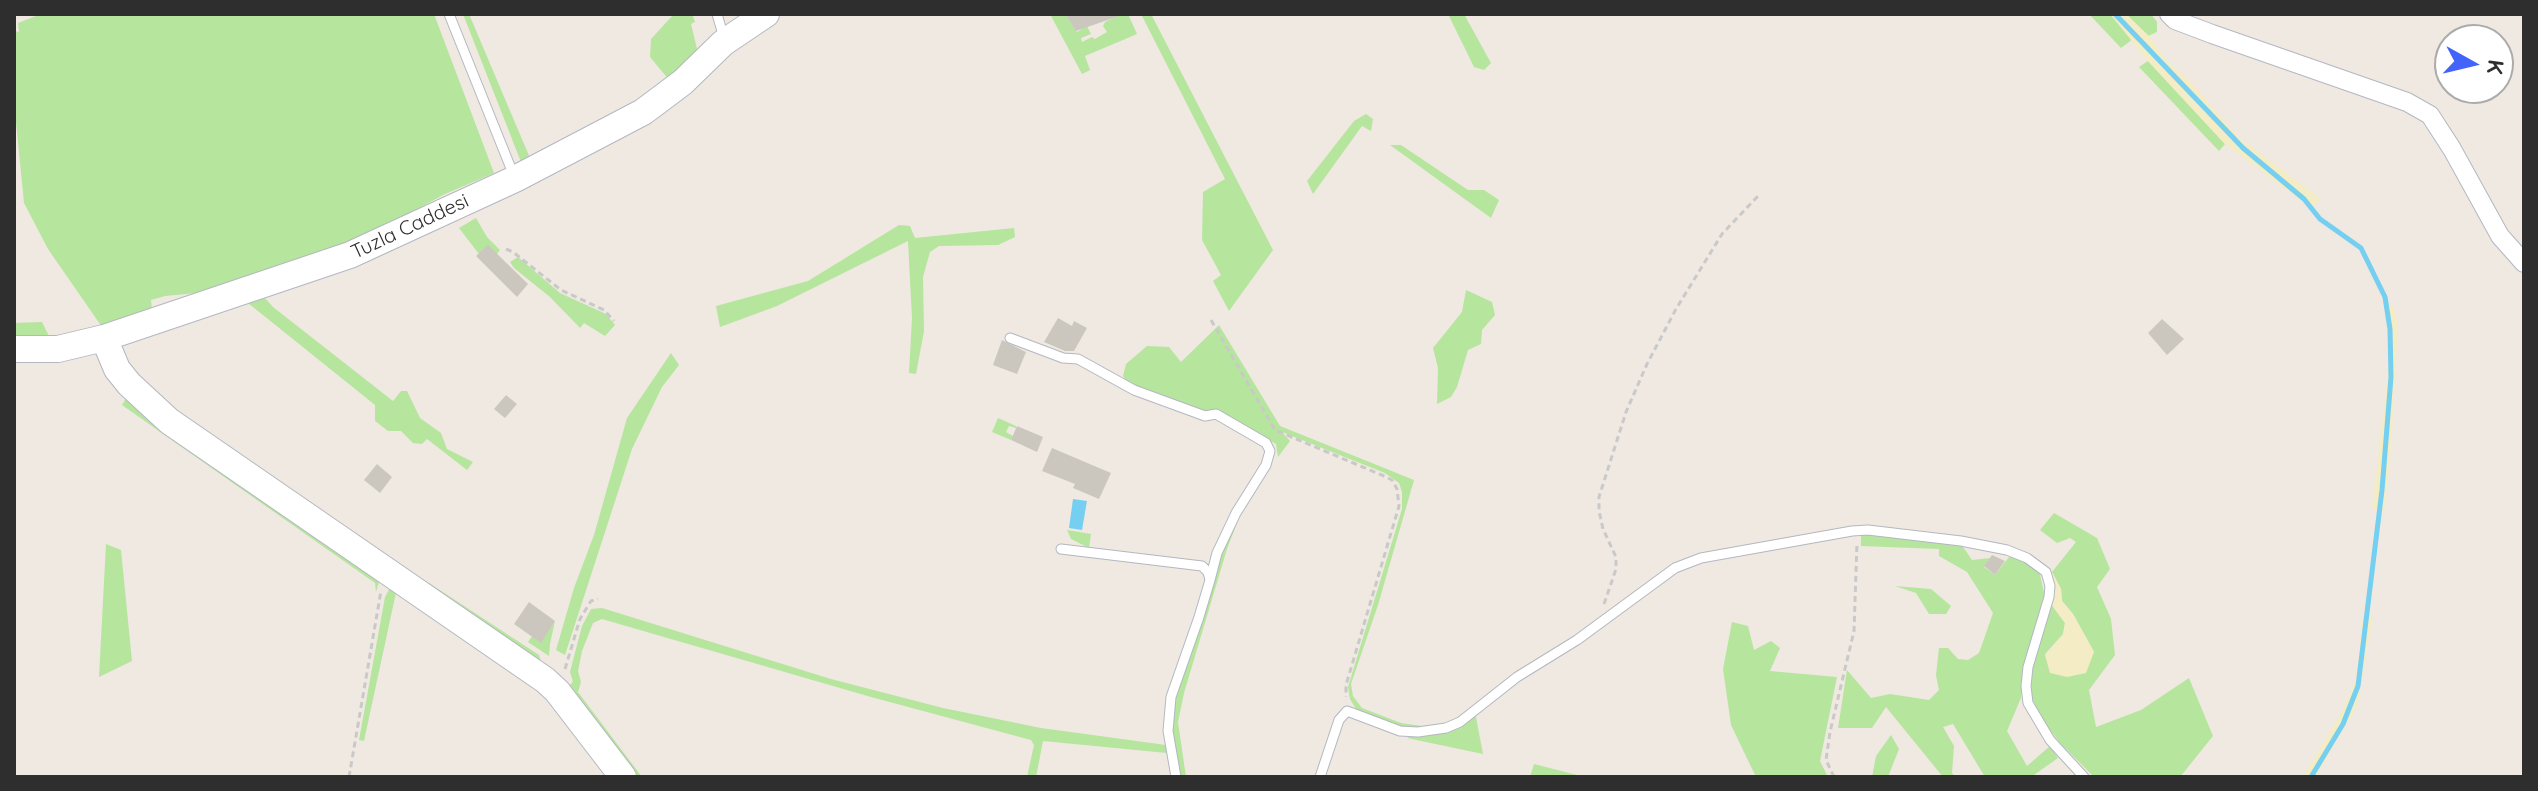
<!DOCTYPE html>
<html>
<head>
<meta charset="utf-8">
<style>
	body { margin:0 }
	#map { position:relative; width:2538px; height:791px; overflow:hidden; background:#efe9e1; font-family:Quicksand,sans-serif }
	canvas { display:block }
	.frame { position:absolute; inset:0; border:16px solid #2e2e2e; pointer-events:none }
	.north { position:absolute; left:2434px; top:24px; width:80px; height:80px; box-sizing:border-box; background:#fff; border:2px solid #ababab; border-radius:50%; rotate:98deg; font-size:22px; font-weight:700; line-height:32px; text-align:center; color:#2e2e2e }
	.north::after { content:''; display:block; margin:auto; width:28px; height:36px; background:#4264fb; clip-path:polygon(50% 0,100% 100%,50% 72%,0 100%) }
</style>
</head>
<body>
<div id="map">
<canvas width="2538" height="791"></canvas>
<div class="frame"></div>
<div class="north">K</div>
</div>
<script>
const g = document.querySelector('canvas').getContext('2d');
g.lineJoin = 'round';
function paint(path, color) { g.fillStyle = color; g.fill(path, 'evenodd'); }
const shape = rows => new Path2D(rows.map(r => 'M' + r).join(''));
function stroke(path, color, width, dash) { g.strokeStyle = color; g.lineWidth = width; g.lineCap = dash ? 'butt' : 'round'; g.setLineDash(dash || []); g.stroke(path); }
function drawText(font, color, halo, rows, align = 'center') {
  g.font = font + ' Quicksand,sans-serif'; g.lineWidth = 7; g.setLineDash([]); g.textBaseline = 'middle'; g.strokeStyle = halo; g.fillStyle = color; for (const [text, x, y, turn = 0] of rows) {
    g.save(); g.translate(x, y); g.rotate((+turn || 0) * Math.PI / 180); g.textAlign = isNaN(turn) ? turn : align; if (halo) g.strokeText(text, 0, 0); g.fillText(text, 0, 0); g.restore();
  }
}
paint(shape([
	[41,14,434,14,494,173,443,195,345,248,208,292,165,296,151,300,152,310,102,327,48,249,24,203,14,102,14,31,19,32,18,23],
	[463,14,469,14,530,158,521,162],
	[674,14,692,14,695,22,691,24,697,49,686,67,670,81,650,57,651,39],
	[1050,14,1065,14,1077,32,1087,26,1091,34,1081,38,1082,42,1092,37,1095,39,1107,32,1103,26,1105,22,1121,14,1128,14,1137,34,1085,56,1090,70,1082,74],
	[1141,14,1151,14,1273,250,1229,311,1213,281,1221,275,1202,240,1203,192,1225,179],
	[1448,14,1464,14,1491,63,1484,70,1474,67],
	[2089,14,2110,14,2133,39,2121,48],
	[2126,14,2151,14,2157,22,2157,32,2148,36],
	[2148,61,2225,144,2219,151,2139,67],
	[1366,114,1373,119,1371,131,1362,126,1313,194,1307,181,1354,121],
	[1390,145,1401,145,1468,190,1484,190,1499,200,1491,218],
	[476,218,487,237,500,250,497,254,479,254,459,228],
	[899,225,910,226,915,238,1014,228,1015,237,998,245,939,246,930,252,923,277,924,331,916,374,909,373,912,318,908,241,777,306,720,327,716,306,808,281],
	[518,257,560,293,606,314,615,325,605,336,584,323,580,328,550,297,514,268,510,262],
	[1466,290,1492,302,1495,315,1482,330,1481,344,1468,350,1457,387,1451,397,1437,404,1438,368,1433,348,1462,312],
	[264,297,273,307,393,401,401,391,407,391,420,418,441,433,447,449,473,462,467,470,427,439,422,444,413,443,401,431,388,431,375,421,375,405,248,303],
	[42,322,50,338,14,339,14,323],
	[1219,325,1280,426,1414,480,1378,605,1351,684,1353,696,1362,708,1401,723,1422,726,1450,723,1426,729,1398,727,1356,709,1350,699,1348,687,1402,509,1402,492,1399,483,1385,473,1282,432,1290,441,1278,457,1276,444,1215,409,1206,413,1129,386,1123,376,1126,364,1147,346,1169,347,1181,362],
	[671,353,679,365,662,387,632,449,565,655,556,650,574,588,594,535,627,418],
	[129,393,381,575,376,592,375,583,122,405],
	[998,418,1016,426,1016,428,1009,426,1006,432,1013,436,1011,440,992,432],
	[1244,505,1227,549,1184,693,1178,722,1186,777,1180,777,1172,731,1174,702,1198,634,1220,552],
	[2054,513,2097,538,2110,569,2097,587,2111,619,2115,655,2089,690,2096,727,2141,710,2189,678,2213,736,2180,777,2094,777,2061,744,2043,721,2031,696,2032,670,2038,643,2051,604,2065,623,2063,634,2045,654,2094,652,2073,614,2062,601,2061,589,2052,572,2076,542,2070,538,2057,543,2040,530],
	[1067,530,1091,534,1089,548,1071,539],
	[1861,533,1961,544,1972,560,1990,558,1984,567,1995,575,2009,557,2021,558,2039,570,2045,597,2023,671,2021,698,2007,731,2027,766,2050,746,2058,758,2031,777,1985,777,1953,724,1943,727,1954,746,1952,773,1955,777,1943,777,1886,707,1872,728,1838,728,1847,670,1871,698,1890,694,1929,700,1939,690,1936,675,1939,648,1948,648,1958,659,1968,660,1979,653,1993,613,1967,572,1939,556,1939,549,1861,546],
	[106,544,121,550,132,661,99,677],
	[429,583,539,655,542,664,424,590],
	[392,584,397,588,364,741,359,740,385,597],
	[1895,586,1931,589,1951,606,1946,614,1929,614,1916,593],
	[602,608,831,679,943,708,1041,728,1166,745,1167,753,1043,741,1036,777,1027,777,1034,745,1031,740,871,697,602,619,593,623,582,651,578,671,581,682,578,692,642,777,631,777,564,690,573,682,570,672,582,626,591,609],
	[555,621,550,644,549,656,528,642,532,636,541,642],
	[1732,622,1748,626,1754,650,1771,641,1780,648,1770,671,1837,677,1820,761,1828,777,1756,777,1731,725,1723,669],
	[1475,712,1483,754,1407,738,1421,733],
	[1891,735,1899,749,1888,777,1872,777,1876,756],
	[1534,764,1577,775,1645,777,1530,777]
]), '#b6e59e');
paint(shape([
	[2110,14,2126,14,2149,36,2168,62,2192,83,2237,136,2321,199,2311,208,2225,144,2148,61],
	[2384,304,2393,306,2398,323,2391,449,2384,511,2372,508,2391,345],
	[2052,572,2061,589,2062,601,2073,614,2094,652,2086,673,2067,677,2050,673,2045,655,2063,635,2065,623,2051,604,2054,589],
	[2373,616,2357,706,2316,777,2303,777,2341,713,2356,679,2363,618]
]), '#f3ecc5');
paint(shape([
	[1073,499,1087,501,1082,530,1069,528]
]), '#75cff0');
stroke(shape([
	[2115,14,2243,148,2304,199,2320,219,2361,248,2385,297,2390,329,2391,377,2382,490,2358,686,2343,724,2311,777]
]), '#75cff0', 5);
paint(shape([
	[1065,14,1119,14,1119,16,1076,31],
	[488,245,528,284,517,297,476,256],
	[1058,318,1072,326,1074,321,1087,328,1074,351,1065,351,1044,342],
	[2162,319,2184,339,2167,355,2148,333],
	[1002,340,1026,352,1017,374,993,365],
	[506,395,517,404,505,418,494,409],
	[1017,426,1043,437,1037,452,1011,440],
	[1052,448,1111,473,1099,499,1073,488,1075,484,1042,471],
	[377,464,392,477,380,493,364,480],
	[1992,555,2005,561,1995,575,1984,566],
	[529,602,555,621,541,643,514,624]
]), '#cbc7bf');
const lane = shape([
	[449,14,514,176],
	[717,14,724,38],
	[1010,338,1063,358,1078,359,1134,390,1205,416,1216,414,1266,443,1270,451,1266,465,1236,513,1217,553,1210,580],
	[1061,549,1202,566,1208,572,1210,580,1199,617,1171,697,1168,731,1176,777],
	[1320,777,1339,720,1347,711,1400,731,1418,732,1446,728,1460,722,1517,677,1577,640,1675,568,1701,558,1852,531,1868,530,1961,541,2007,550,2027,558,2046,572,2050,586,2049,597,2028,667,2026,686,2028,703,2050,740,2084,777]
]);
const street = shape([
	[2169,14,2175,20,2212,34,2407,102,2430,115,2452,149,2500,236,2524,263]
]);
const secondary = shape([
	[104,338,117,369,129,384,169,421,545,680,557,691,623,777],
	[14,349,58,349,104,338,350,255,515,179,643,112,683,82,723,43,766,14]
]);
stroke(lane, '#b4b7c1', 11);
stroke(street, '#b4b7c1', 20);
stroke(secondary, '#b4b7c1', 28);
stroke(shape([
	[506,249,513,252,561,290,604,310,614,321],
	[1211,320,1275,430,1384,476,1392,480,1397,489,1399,506,1346,685,1346,697],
	[1604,604,1616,569,1616,557,1603,529,1599,511,1599,497,1626,412,1647,364,1676,309,1722,234,1758,196],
	[565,669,580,619,591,601,598,599],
	[349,777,381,591],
	[1834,777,1826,760,1830,732,1854,631,1857,542]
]), '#c9c9c9', 3, [6, 4]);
stroke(lane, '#fff', 9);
stroke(street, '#fff', 18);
stroke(secondary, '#fff', 26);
drawText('20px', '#2e2e2e', '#fff', [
	["Tuzla Caddesi",410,227,-25]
]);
</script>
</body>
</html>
